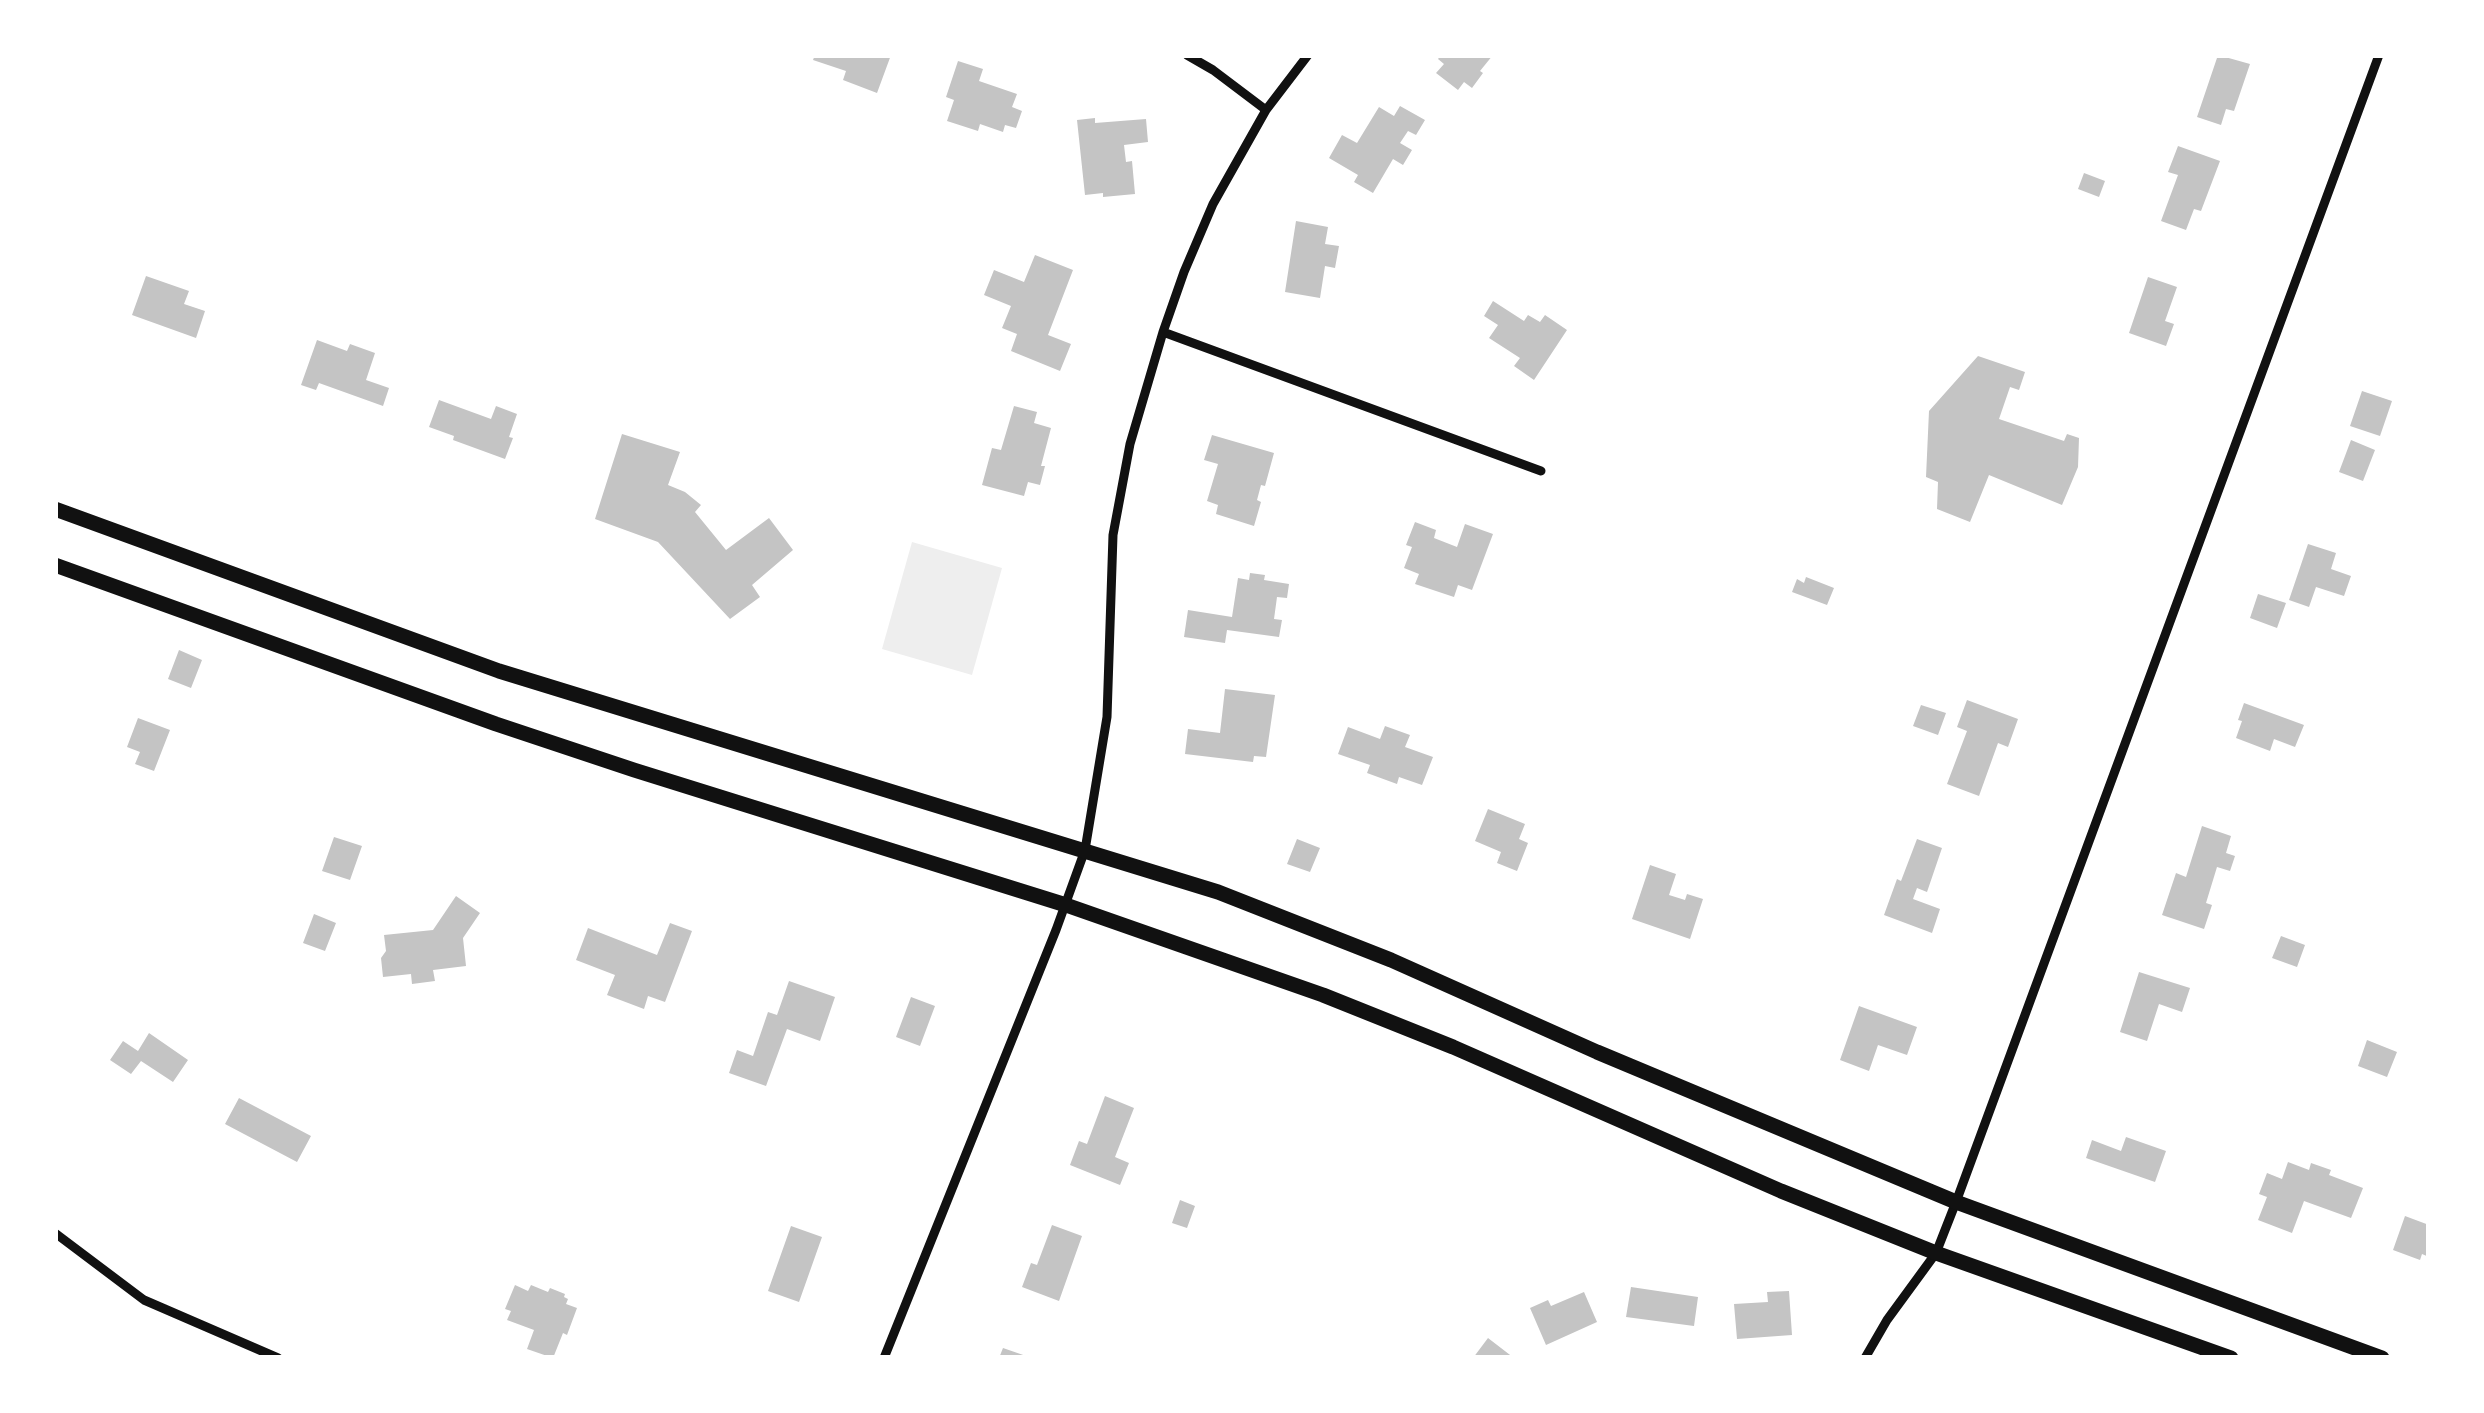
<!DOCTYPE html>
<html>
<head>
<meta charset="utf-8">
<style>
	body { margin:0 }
	#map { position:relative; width:2484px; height:1413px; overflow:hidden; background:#fff; font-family:Karla,sans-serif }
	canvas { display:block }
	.frame { position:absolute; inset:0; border:58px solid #fff; pointer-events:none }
</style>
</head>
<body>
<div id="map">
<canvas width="2484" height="1413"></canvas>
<div class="frame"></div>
</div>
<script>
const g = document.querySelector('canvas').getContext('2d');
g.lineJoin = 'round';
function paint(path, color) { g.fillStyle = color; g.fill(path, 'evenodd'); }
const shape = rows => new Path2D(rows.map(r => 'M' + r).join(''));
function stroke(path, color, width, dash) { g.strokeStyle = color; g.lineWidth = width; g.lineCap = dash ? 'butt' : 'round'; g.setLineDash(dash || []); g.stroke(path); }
paint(shape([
	[912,542,1002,568,972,675,882,649]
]), '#eee');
paint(shape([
	[815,55,891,55,877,93,843,80,846,71,813,60],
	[1441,55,1493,55,1480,71,1483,73,1472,88,1464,82,1458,90,1436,73,1444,64,1438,59],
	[2218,55,2250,64,2234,111,2226,109,2221,125,2197,117],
	[958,61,983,69,979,81,1017,94,1012,107,1022,111,1016,128,1005,125,1003,132,980,124,978,131,947,121,954,100,946,97],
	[1400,106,1425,120,1416,135,1408,131,1400,143,1412,150,1403,165,1393,159,1373,193,1354,182,1358,175,1329,158,1342,135,1357,143,1379,107,1394,116],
	[1095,118,1095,123,1146,119,1148,142,1124,145,1126,162,1132,161,1135,194,1103,197,1103,193,1085,195,1077,120],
	[2178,146,2220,161,2201,211,2194,209,2186,230,2161,221,2178,175,2168,172],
	[2084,173,2105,181,2099,197,2078,189],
	[1296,221,1328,227,1325,244,1339,246,1335,268,1325,266,1320,298,1285,292],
	[1035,255,1073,270,1048,335,1071,344,1060,371,1011,351,1017,334,1002,328,1011,306,984,295,994,270,1024,282],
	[146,276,189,291,184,304,205,311,196,338,132,315],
	[2148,277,2177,287,2165,321,2174,324,2166,346,2129,333],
	[1493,301,1524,321,1528,315,1540,322,1545,315,1567,330,1534,380,1514,366,1520,358,1489,338,1498,325,1484,316],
	[317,340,347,351,350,344,375,353,366,380,389,388,383,406,319,383,316,390,301,385],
	[1978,356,2025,372,2019,390,2010,387,1999,419,2064,441,2067,434,2079,438,2078,467,2062,505,1989,475,1970,522,1937,509,1938,482,1926,477,1929,411],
	[2362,391,2392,401,2380,436,2350,426],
	[439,400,491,419,496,406,517,414,509,437,513,438,505,459,453,440,454,436,429,427],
	[1014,406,1037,412,1034,423,1051,428,1041,466,1045,466,1040,485,1028,482,1024,496,982,485,992,448,1001,450],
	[622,434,680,452,668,485,685,492,701,505,695,512,726,550,769,518,793,550,752,585,760,597,730,619,658,542,595,519],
	[1212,435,1274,453,1265,486,1261,485,1257,500,1261,502,1254,526,1216,514,1218,505,1207,501,1218,464,1204,460],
	[2351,440,2375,450,2363,481,2339,472],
	[1415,522,1436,530,1434,538,1457,547,1465,524,1493,534,1472,590,1458,585,1454,597,1415,584,1419,574,1404,568,1412,547,1406,545],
	[2308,544,2336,553,2331,569,2351,576,2344,596,2316,587,2309,607,2289,600],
	[1250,573,1265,575,1264,580,1289,584,1287,598,1277,597,1274,619,1282,620,1279,637,1227,630,1225,643,1184,637,1188,610,1232,617,1238,578,1249,580],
	[1806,577,1834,588,1827,605,1792,592,1797,579,1804,583],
	[2258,594,2286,603,2277,628,2250,618],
	[179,650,202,660,191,688,168,679],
	[1225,689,1275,695,1266,757,1254,756,1253,762,1185,754,1188,729,1220,733],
	[1967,700,2018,719,2008,747,1998,743,1979,796,1947,784,1967,731,1957,727],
	[2244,703,2304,725,2295,747,2274,739,2270,751,2236,738,2242,721,2238,720],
	[1921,705,1946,713,1938,735,1913,726],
	[138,718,170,730,154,771,135,764,140,752,127,747],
	[1385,726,1410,735,1405,747,1433,757,1422,785,1399,777,1397,784,1367,773,1370,765,1338,754,1348,727,1380,739],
	[1488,809,1525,824,1519,839,1528,843,1517,871,1497,863,1501,852,1475,841],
	[2202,826,2231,836,2226,853,2235,856,2230,871,2217,867,2206,903,2212,905,2204,929,2162,915,2176,873,2186,877],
	[334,837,362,846,350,880,322,871],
	[1297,839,1320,848,1310,872,1287,864],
	[1917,839,1942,848,1927,892,1917,888,1913,899,1940,909,1932,933,1884,915,1897,879,1901,881],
	[1650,865,1676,874,1669,895,1685,900,1687,894,1703,899,1690,939,1632,919],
	[456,896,480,913,463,938,466,966,433,970,435,981,412,984,411,974,383,977,381,958,386,951,384,935,433,930],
	[314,914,336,923,325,951,303,943],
	[670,923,692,931,665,1002,648,996,644,1009,607,995,615,975,576,960,588,928,657,955],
	[2281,936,2305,945,2297,967,2272,958],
	[2139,972,2190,988,2182,1012,2159,1004,2147,1041,2120,1032],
	[789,981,835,997,820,1041,787,1029,766,1086,729,1073,737,1050,753,1056,768,1012,777,1015],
	[911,997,935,1006,920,1046,896,1037],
	[1859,1006,1917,1027,1907,1055,1878,1045,1869,1071,1840,1060],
	[149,1033,188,1060,173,1082,141,1061,131,1074,110,1060,123,1041,138,1051],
	[2367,1040,2397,1052,2387,1077,2358,1066],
	[1105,1096,1134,1108,1115,1157,1129,1163,1120,1185,1070,1165,1079,1141,1087,1144],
	[239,1098,311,1136,297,1162,225,1124],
	[2126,1137,2166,1151,2155,1182,2086,1158,2092,1140,2121,1151],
	[2288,1162,2309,1170,2311,1163,2331,1170,2329,1175,2363,1188,2351,1218,2304,1201,2292,1233,2258,1220,2267,1197,2259,1194,2267,1173,2282,1179],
	[1180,1200,1195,1206,1187,1228,1172,1223],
	[2405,1216,2429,1225,2429,1257,2422,1254,2420,1260,2393,1250],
	[1052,1225,1082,1236,1059,1301,1022,1287,1031,1263,1037,1265],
	[791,1226,822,1237,799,1302,768,1291],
	[515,1285,528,1291,531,1285,548,1292,550,1288,565,1294,564,1297,568,1299,566,1304,577,1308,567,1335,563,1333,553,1358,527,1349,534,1330,507,1320,511,1311,505,1309],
	[1631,1287,1698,1297,1694,1326,1626,1317],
	[1789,1291,1792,1335,1737,1339,1734,1304,1768,1302,1767,1292],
	[1584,1292,1597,1322,1546,1345,1530,1308,1548,1300,1551,1306],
	[1488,1338,1514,1358,1473,1358],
	[1003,1348,1029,1357,1029,1358,999,1358]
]), '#c4c4c4');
stroke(shape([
	[1187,55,1213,70,1266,110],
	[1163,332,1541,471],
	[55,1233,144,1300,278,1358],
	[884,1358,1056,930,1085,850,1107,717,1113,535,1130,444,1163,332,1184,272,1213,204,1266,110,1308,55],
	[1865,1358,1887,1320,1936,1253,1956,1202,2379,55]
]), '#111', 9);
stroke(shape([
	[55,509,499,671,1218,892,1391,960,1597,1052,1956,1202,2382,1358],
	[55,565,496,724,634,770,1066,905,1323,995,1453,1047,1781,1191,1936,1253,2231,1358]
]), '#111', 15);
</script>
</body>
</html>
